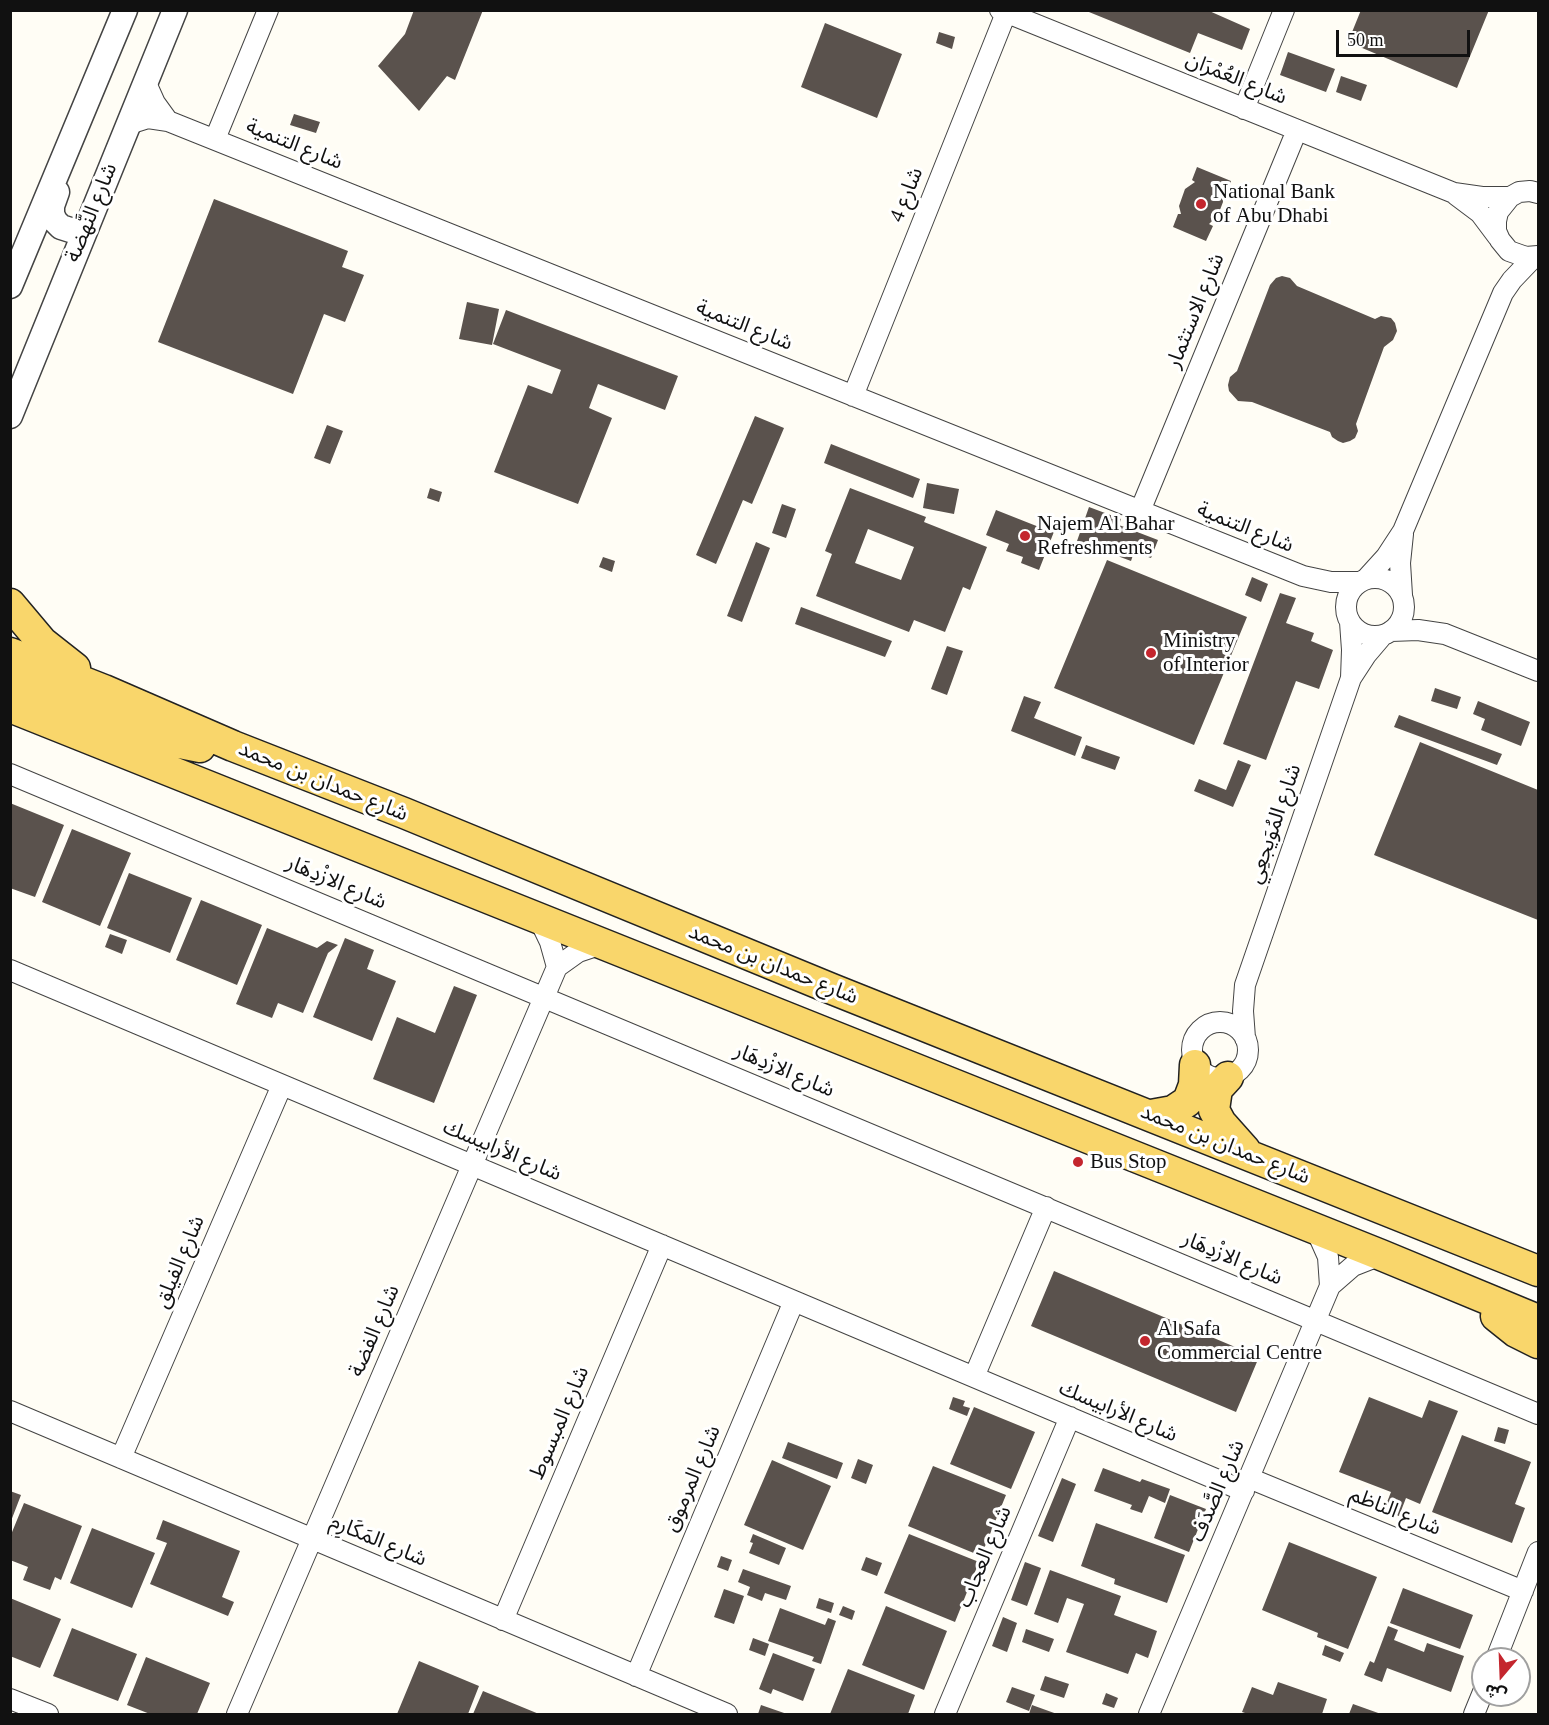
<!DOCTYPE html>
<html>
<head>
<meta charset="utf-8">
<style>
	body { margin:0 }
	#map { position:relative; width:1549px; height:1725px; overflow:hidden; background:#fffdf5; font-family:"Times New Roman","Noto Sans Arabic",serif }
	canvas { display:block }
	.frame { position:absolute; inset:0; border:12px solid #111; pointer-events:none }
	.north { position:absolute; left:1471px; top:1647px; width:60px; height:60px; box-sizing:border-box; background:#fff; border:2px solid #a0a0a0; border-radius:50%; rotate:199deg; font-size:16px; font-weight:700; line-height:24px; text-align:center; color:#111 }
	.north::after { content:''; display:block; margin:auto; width:21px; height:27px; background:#c4262e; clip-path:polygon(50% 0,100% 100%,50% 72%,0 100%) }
	.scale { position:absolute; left:1336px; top:30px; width:134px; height:27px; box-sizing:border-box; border:3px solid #111; border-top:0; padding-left:8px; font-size:18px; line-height:21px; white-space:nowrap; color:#111; -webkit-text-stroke:4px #fff; paint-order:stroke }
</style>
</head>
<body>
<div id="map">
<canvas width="1549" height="1725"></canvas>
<div class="frame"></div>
<div class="north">ش</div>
<div class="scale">50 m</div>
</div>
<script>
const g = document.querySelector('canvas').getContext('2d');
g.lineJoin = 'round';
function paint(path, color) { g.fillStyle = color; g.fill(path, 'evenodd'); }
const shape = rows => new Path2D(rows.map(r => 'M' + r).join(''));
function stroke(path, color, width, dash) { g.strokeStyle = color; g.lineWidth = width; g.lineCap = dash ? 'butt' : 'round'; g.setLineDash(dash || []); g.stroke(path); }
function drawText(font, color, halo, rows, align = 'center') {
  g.font = font + ' "Times New Roman","Noto Sans Arabic",serif'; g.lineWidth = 6; g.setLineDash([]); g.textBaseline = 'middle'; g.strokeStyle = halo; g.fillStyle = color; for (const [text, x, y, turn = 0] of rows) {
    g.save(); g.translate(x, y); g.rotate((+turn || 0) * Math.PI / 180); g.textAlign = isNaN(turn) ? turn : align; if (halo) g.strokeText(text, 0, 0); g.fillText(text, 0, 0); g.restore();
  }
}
paint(shape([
	[414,10,483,10,455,80,447,76,419,111,378,66,405,34],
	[1084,10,1207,10,1250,29,1242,50,1198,33,1190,53],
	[1361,10,1489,10,1457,88,1348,42],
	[825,23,902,54,877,118,801,87],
	[939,32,955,37,952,49,936,43],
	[1288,52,1335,69,1326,92,1280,75],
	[1341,76,1367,85,1361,101,1336,92],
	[294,114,320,122,316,133,290,125],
	[1197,167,1231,181,1226,194,1222,192,1223,202,1218,215,1209,224,1213,226,1206,241,1173,227,1178,214,1181,214,1179,206,1185,189,1195,182,1192,180],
	[214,199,348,251,342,267,364,275,345,322,324,314,293,394,158,342],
	[1282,276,1290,278,1297,286,1375,319,1381,316,1391,318,1395,323,1397,331,1393,340,1384,347,1356,424,1358,431,1355,438,1350,441,1343,443,1338,441,1332,437,1330,432,1252,402,1238,401,1229,391,1228,385,1230,377,1237,371,1270,285,1276,278],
	[467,302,499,309,492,345,459,339],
	[506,310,678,376,665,410,598,384,589,408,612,418,578,504,494,472,528,385,552,394,561,370,493,344],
	[755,416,784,428,752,504,743,500,716,564,696,555],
	[327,425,343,431,330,464,314,458],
	[831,444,920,479,913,498,824,463],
	[927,483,959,489,954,514,923,508],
	[430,488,442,492,439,502,427,498],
	[850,488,926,517,924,522,987,547,970,590,963,587,945,632,914,620,909,632,816,596,832,554,825,551],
	[868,529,914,547,901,580,855,563],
	[782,504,796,509,786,538,772,533],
	[1089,507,1121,519,1119,525,1158,540,1151,558,1134,552,1131,561,1077,541],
	[996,510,1039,527,1042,518,1057,524,1039,570,1021,563,1023,557,1006,551,1009,544,986,535],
	[756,542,770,548,742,622,727,616],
	[603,557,615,561,612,572,599,567],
	[1107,560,1247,617,1194,745,1054,688],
	[1252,577,1268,584,1261,602,1245,595],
	[1280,593,1296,598,1286,623,1314,633,1311,641,1333,650,1319,689,1296,681,1266,760,1223,744],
	[801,607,892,641,885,657,795,624],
	[947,646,963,651,947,695,931,689],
	[1435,688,1461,697,1457,709,1431,701],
	[1024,696,1041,702,1034,718,1082,737,1075,756,1011,731],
	[1478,701,1530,722,1521,746,1481,730,1485,719,1473,714],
	[1399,715,1502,754,1497,765,1394,727],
	[1420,742,1538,790,1538,920,1374,855],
	[1086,745,1120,757,1115,770,1081,758],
	[1238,760,1251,765,1233,807,1194,791,1199,779,1226,790],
	[10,803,64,825,35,897,10,888],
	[72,829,131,853,100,926,42,902],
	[129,873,192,898,170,953,107,928],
	[201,900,262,925,237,985,176,960],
	[267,928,317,948,327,941,338,945,328,953,303,1013,278,1003,272,1018,236,1004],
	[110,934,127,940,122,954,105,947],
	[345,938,374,950,367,969,396,981,372,1041,313,1017],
	[454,986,477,995,434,1103,373,1079,397,1017,435,1033],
	[1054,1271,1259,1357,1236,1412,1031,1326],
	[953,1397,965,1401,963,1406,970,1408,967,1416,949,1409],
	[1369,1397,1422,1418,1429,1400,1458,1411,1420,1504,1406,1498,1399,1516,1384,1510,1391,1492,1339,1472],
	[974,1407,1035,1432,1011,1489,950,1464],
	[1498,1427,1509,1430,1505,1444,1494,1441],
	[1462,1435,1531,1462,1515,1504,1525,1508,1512,1543,1432,1512],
	[788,1442,843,1463,837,1479,782,1458],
	[858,1459,873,1465,866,1484,851,1478],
	[772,1460,831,1486,803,1550,744,1525],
	[933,1466,1006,1495,981,1556,908,1526],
	[1103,1468,1140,1482,1142,1479,1170,1489,1165,1503,1149,1496,1142,1513,1130,1509,1132,1505,1094,1491],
	[1062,1478,1076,1484,1053,1542,1038,1536],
	[10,1491,21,1495,11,1521,10,1521],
	[1170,1495,1206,1509,1189,1552,1154,1538],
	[24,1503,82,1526,61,1580,55,1577,50,1590,23,1580,28,1567,10,1560,10,1537],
	[163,1520,240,1551,222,1597,234,1602,228,1616,150,1584,167,1543,156,1539],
	[1096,1523,1185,1555,1167,1603,1114,1584,1115,1579,1081,1566],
	[92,1528,155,1553,132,1608,70,1583],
	[753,1534,786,1548,779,1565,749,1553,753,1543,750,1542],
	[909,1534,979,1562,955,1622,884,1593],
	[1289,1542,1377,1577,1348,1649,1317,1637,1318,1633,1262,1610],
	[721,1556,732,1560,728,1571,717,1567],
	[866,1557,882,1563,877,1576,861,1570],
	[1025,1562,1041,1568,1027,1606,1011,1600],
	[743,1569,791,1586,786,1600,765,1593,762,1601,747,1595,750,1587,738,1582],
	[1050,1570,1121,1596,1114,1615,1157,1631,1148,1658,1136,1653,1128,1674,1066,1652,1084,1604,1067,1598,1058,1623,1034,1614],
	[1403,1588,1473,1615,1460,1649,1390,1623],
	[724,1589,744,1596,734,1624,714,1617],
	[10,1598,61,1619,40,1668,10,1656],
	[819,1598,834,1603,831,1613,816,1608],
	[843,1606,855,1611,852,1620,839,1615],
	[886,1606,947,1631,924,1690,862,1665],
	[780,1608,825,1625,828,1618,836,1621,821,1664,812,1661,814,1657,768,1641],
	[1003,1617,1017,1623,1007,1652,992,1646],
	[1388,1626,1398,1630,1394,1640,1424,1652,1427,1643,1464,1656,1451,1692,1387,1668,1382,1682,1364,1675,1370,1661,1374,1663],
	[72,1628,137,1654,118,1701,53,1676],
	[1026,1629,1054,1639,1049,1652,1022,1642],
	[753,1638,769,1644,765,1656,749,1650],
	[1325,1645,1344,1653,1340,1662,1322,1655],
	[773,1653,815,1669,803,1701,773,1689,771,1694,759,1689],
	[146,1657,210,1683,197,1714,150,1714,127,1705],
	[419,1661,479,1686,468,1714,397,1714],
	[848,1669,915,1695,908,1714,830,1714],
	[1045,1676,1069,1684,1064,1698,1040,1690],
	[1278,1682,1327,1699,1322,1714,1248,1714,1242,1712,1252,1687,1273,1695],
	[1012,1687,1035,1695,1029,1711,1006,1702],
	[483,1691,539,1714,473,1714],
	[1106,1693,1118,1698,1114,1708,1102,1704],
	[1353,1704,1381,1714,1349,1714],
	[761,1705,787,1714,758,1714],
	[1032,1705,1057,1714,1029,1714]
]), '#5a524d');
const minor = shape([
	[1000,10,1454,193,1482,197,1510,197],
	[146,83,155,103,168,121],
	[1244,109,1284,10],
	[129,124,148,118,168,121,1303,576,1331,582,1360,582],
	[215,139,268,10],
	[1538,193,1530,191,1519,192,1510,197,1498,212,1496,221,1496,231,1500,240,1509,251,1526,257,1538,256],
	[1456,195,1480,213,1498,237],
	[853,396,1006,13],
	[1140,511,1297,130],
	'1346 607a29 29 0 1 1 58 0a29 29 0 1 1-58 0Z',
	[1366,579,1386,557,1403,531,1503,293,1512,280,1534,257],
	[1402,595,1400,563,1403,534],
	[1350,622,1352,650,1351,678],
	[1391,631,1418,630,1445,634,1538,671],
	[10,774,1538,1414],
	[539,919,550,942,557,967],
	[10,970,1244,1491],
	'1192 1050a28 28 0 1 1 56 0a28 28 0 1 1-56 0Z',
	[1245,1038,1243,1011,1245,985,1351,678,1366,655,1383,635],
	[1316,1230,1328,1257,1330,1286],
	[974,1377,1046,1207],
	[10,1411,727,1714],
	[121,1458,282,1085],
	[1249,1478,1523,1591],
	[503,1620,662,1245],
	[1496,1659,1538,1552],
	[636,1676,794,1301],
	[10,1699,48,1714],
	[237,1714,557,967,578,952,602,944],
	[945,1714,1070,1417],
	[1149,1714,1330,1286,1353,1266,1381,1255],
	[1474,1714,1483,1692]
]);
const tertiary = shape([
	[57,192,52,206,52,214,55,221,61,227,83,234],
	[10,286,125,10],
	[10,416,175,10]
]);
const primary = shape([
	[10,604,42,642,75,668],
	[10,653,104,690,233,746,404,813,832,989,1538,1271],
	[10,678,170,741,200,747],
	[10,707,1381,1255,1538,1320],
	[1228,1077,1217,1089,1214,1110,1221,1123,1245,1150],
	[1151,1115,1173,1111,1188,1101,1194,1085,1195,1065],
	[1496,1316,1516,1332,1538,1343]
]);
stroke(minor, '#444', 22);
stroke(tertiary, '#444', 27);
stroke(primary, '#222', 33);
stroke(minor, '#fff', 20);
stroke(tertiary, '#fff', 24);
stroke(primary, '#f9d66b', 30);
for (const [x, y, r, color] of [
	[1201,204,6,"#c4262e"],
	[1025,536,6,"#c4262e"],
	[1151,653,6,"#c4262e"],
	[1078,1162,6,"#c4262e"],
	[1145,1341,6,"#c4262e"]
]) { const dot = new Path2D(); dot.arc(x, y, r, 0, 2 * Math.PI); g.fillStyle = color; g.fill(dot); stroke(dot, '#fff', 2); }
drawText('21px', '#111', '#fff', [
	["شارع العُمْرَان",1236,79,22],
	["شارع التنمية",294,145,22],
	["شارع 4",907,195,-68],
	["شارع النَّهضة",92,213,-68],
	["شارع الاستثمار",1196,311,-68],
	["شارع التنمية",744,326,22],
	["شارع التنمية",1245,528,22],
	["شارع حمدان بن محمد",323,782,22],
	["شارع المُوَيجعِي",1275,824,-71],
	["شارع الازْدِهَار",336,883,23],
	["شارع حمدان بن محمد",773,965,22],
	["شارع الازْدِهَار",784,1071,23],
	["شارع حمدان بن محمد",1225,1145,22],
	["شارع الأرابيسك",502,1151,23],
	["شارع الازْدِهَار",1232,1259,23],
	["شارع الفيلق",180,1262,-67],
	["شارع الفضة",375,1331,-67],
	["شارع الأرابيسك",1118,1412,23],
	["شارع المبسوط",560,1423,-67],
	["شارع المرموق",693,1479,-67],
	["شارع الصَّدَف",1218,1491,-67],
	["شارع الناظم",1395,1512,22],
	["شارع المَكَارِم",378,1541,23],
	["شارع العجاب",985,1557,-67]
]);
drawText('21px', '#111', '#fff', [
	["National Bank",1213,192],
	["of Abu Dhabi",1213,216],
	["Najem Al Bahar",1037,524],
	["Refreshments",1037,548],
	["Ministry",1163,641],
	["of Interior",1163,665],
	["Bus Stop",1090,1162],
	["Al Safa",1157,1329],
	["Commercial Centre",1157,1353]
], 'left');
</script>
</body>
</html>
